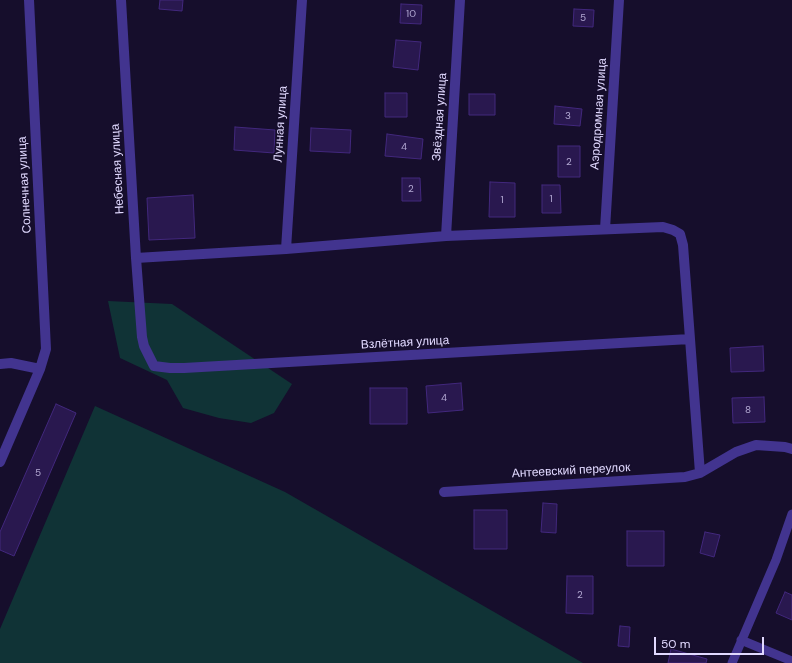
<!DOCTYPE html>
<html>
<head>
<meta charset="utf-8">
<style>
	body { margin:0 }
	#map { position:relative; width:792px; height:663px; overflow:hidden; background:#160e2c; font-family:"DM Sans",sans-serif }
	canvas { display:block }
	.scale { position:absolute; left:654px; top:637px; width:110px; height:18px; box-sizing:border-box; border:2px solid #e1d9ff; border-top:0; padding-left:5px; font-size:12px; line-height:14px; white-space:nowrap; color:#e1d9ff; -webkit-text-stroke:3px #160e2c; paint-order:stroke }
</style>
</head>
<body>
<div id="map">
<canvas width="792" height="663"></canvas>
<div class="scale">50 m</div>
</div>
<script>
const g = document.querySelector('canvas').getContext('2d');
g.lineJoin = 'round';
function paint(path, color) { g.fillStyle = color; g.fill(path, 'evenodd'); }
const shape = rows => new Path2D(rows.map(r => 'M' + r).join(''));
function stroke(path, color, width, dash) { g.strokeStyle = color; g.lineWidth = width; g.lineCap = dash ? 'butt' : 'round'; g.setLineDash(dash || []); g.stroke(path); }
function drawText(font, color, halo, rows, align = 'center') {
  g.font = font + ' "DM Sans",sans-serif'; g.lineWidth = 3; g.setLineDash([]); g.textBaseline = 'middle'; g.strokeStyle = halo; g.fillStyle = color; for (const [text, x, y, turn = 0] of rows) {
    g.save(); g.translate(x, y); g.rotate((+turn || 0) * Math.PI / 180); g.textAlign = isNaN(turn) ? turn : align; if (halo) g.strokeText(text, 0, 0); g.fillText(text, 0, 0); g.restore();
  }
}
paint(shape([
	[108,301,172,304,292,384,274,413,251,423,219,418,183,408,167,380,120,358],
	[95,406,285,492,583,663,0,663,0,629]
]), '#103336');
const building = shape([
	[160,0,183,0,182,11,159,9,160,0],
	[401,4,422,5,421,24,400,23,401,4],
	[574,9,594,10,593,27,573,26,574,9],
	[396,40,421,42,418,70,393,67,396,40],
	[385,93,407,93,407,117,385,117,385,93],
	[469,94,495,94,495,115,469,115,469,94],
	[555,106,582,109,580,126,554,124,555,106],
	[235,127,275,130,274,153,234,150,235,127],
	[311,128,351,130,350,153,310,151,311,128],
	[387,134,423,139,421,159,385,156,387,134],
	[558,146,580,146,580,177,558,177,558,146],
	[402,178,420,178,421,201,402,201,402,178],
	[490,182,515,183,515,217,489,217,490,182],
	[542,185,560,185,561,213,542,213,542,185],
	[193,195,195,238,149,240,147,198,193,195],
	[763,346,764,371,731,372,730,348,763,346],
	[461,383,463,410,428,413,426,386,461,383],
	[370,388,407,388,407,424,370,424,370,388],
	[764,397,765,422,733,423,732,398,764,397],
	[56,404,76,413,14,556,0,550,0,532,56,404],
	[543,503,557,504,556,533,541,532,543,503],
	[474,510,507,510,507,549,474,549,474,510],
	[627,531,664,531,664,566,627,566,627,531],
	[705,532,720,535,714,557,700,553,705,532],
	[567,576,593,576,593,614,566,613,567,576],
	[785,592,792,595,792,620,776,613,785,592],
	[620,626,630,627,629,647,618,646,620,626],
	[671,649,707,659,706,663,668,663,671,649]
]);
paint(building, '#29184f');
stroke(building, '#42287d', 1);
stroke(shape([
	[741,640,792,661],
	[732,663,776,560,792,514]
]), '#42348f', 9);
stroke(shape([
	[121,0,136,258,142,337,144,346,154,366,170,368,184,368,690,339],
	[605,229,619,0],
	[446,236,460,0],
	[286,249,302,0],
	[136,258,286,249,446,236,663,227,673,230,680,234,683,245,700,473],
	[0,364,11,363,40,369],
	[0,462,40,369,46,349,29,0],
	[444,492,685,477,700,473,736,452,756,445,785,447,792,449]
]), '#42348f', 10);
drawText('10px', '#b3a9d3', null, [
	["10",411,14],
	["5",583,18],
	["3",568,116],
	["4",404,147],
	["2",569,162],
	["2",411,189],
	["1",551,199],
	["1",502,200],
	["4",444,398],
	["8",748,410],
	["5",38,473],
	["2",580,595]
]);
drawText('12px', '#e1d9ff', '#160e2c', [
	["Аэродромная улица",599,114,-86],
	["Звёздная улица",440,117,-86],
	["Лунная улица",281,124,-86],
	["Небесная улица",118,169,-93],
	["Солнечная улица",25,185,-93],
	["Взлётная улица",405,343,-3],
	["Антеевский переулок",571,471,-3]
]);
</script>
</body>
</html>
